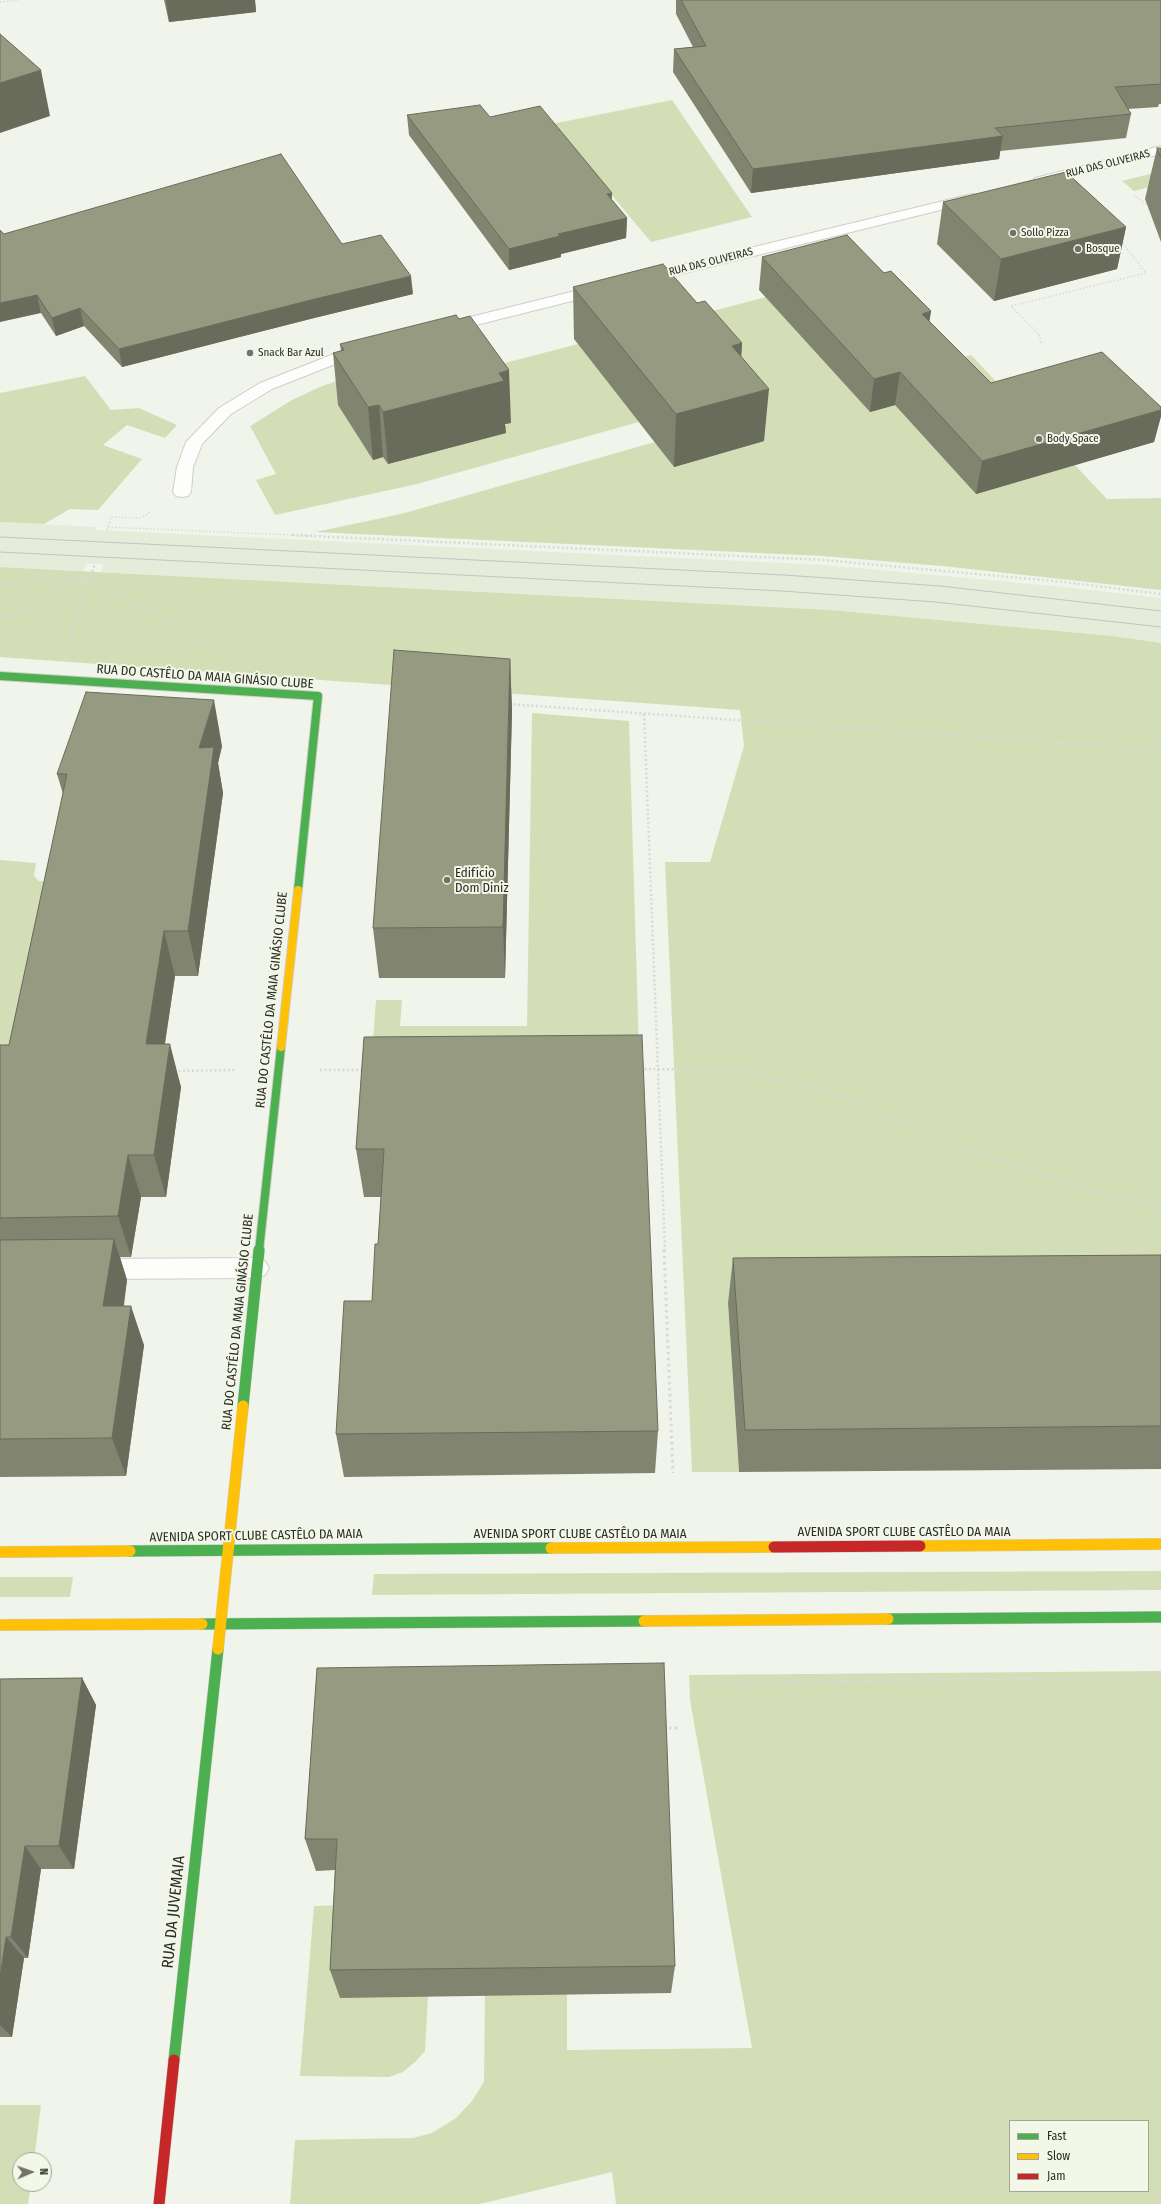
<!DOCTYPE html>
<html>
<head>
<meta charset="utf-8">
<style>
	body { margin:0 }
	#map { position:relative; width:1161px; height:2204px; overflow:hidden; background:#f1f4ea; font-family:"Fira Sans Condensed",sans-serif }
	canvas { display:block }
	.legend { position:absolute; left:1009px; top:2120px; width:140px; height:72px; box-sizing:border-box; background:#f2f7e7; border:1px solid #a3a69a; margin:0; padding:5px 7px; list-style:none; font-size:12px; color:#2c2d27 }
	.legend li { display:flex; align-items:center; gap:8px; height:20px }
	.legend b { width:20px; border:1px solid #a3a69a }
	.north { position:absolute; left:12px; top:2152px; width:40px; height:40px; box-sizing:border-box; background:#f2f7e7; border:1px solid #a3a69a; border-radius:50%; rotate:88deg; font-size:11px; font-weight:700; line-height:16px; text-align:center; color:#2c2d27 }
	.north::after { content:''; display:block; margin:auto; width:14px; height:18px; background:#71736b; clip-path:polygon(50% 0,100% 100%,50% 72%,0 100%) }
</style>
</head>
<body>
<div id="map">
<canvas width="1161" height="2204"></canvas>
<ul class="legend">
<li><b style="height:5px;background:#4caf50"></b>Fast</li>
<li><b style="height:5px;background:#ffc107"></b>Slow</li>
<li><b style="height:5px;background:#c62828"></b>Jam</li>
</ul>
<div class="north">N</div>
</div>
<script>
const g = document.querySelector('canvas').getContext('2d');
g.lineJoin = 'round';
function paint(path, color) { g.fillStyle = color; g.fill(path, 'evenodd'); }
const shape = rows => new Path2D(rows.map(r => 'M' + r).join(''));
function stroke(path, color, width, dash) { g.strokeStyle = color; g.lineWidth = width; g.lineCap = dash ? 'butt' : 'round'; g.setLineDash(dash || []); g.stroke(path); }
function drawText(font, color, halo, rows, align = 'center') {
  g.font = font + ' "Fira Sans Condensed",sans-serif'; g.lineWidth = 4; g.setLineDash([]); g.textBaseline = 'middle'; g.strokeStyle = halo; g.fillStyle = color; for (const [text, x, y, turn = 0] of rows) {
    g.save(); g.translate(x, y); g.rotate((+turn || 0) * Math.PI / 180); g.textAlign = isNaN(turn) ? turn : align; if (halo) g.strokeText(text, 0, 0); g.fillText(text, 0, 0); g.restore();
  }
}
paint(shape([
	[0,522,96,527,96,530,824,565,1064,587,1161,598,1161,643,1113,636,831,610,101,572,103,564,95,564,86,563,83,571,0,567]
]), '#e6ecda');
paint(shape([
	[672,100,752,217,651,242,552,124],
	[1161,171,1161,184,1134,191,1122,181],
	[766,297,870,412,937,366,971,355,1107,499,1161,498,1161,590,942,566,822,556,315,532,401,514,655,442,674,467,667,323],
	[578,344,639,422,417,484,275,515,256,480,276,474,250,426,292,400,320,387,347,377,388,464,505,433,501,426,511,423,474,371],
	[85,376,111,410,139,408,177,425,165,438,127,425,103,445,142,459,98,510,70,509,44,524,0,522,0,393],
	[0,567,831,610,1113,636,1161,643,1161,1300,728,1304,739,1472,692,1472,665,862,710,862,744,746,740,710,0,657],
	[532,713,629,721,639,1051,372,1053,376,1000,402,1000,400,1026,527,1026],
	[0,860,36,863,34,876,39,881,50,882,18,1056,0,1056],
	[1161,1571,1161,1590,372,1595,374,1574],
	[0,1577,73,1577,70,1597,0,1597],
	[1161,1671,1161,2204,616,2204,612,2172,480,2204,290,2204,295,2140,413,2138,432,2133,456,2118,472,2101,484,2082,485,1995,567,1994,567,2050,752,2048,690,1700,689,1675],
	[1010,2121,1148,2121,1148,2191,1010,2191],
	[345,1905,428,1996,425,2051,416,2061,403,2072,389,2077,300,2076,314,1906],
	[0,2105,41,2105,34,2160,20,2160,20,2184,31,2184,28,2204,0,2204]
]), '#d4deb6');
const lane = shape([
	[257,1258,265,1261,269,1268,265,1275,257,1278,93,1279,85,1276,81,1269,85,1262,93,1259,257,1258]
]);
const street = shape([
	[1161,146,1161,154,1040,185,1035,184,1033,181,1035,178,1161,146],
	[972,194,977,195,979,198,977,201,640,284,635,282,632,279,635,276,972,194],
	[603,284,608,286,611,289,608,292,444,333,438,331,436,328,438,325,603,284],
	[362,343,368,345,370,348,368,351,272,389,231,414,202,444,193,467,191,492,188,496,182,497,176,496,173,492,177,467,186,442,219,408,260,383,362,343]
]);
const fastFar1 = shape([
	[0,676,318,696,298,890],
	[259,1251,281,1047]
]);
const fast = shape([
	[243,1406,259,1250],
	[130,1551,551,1548],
	[888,1619,1161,1617],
	[202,1624,644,1621],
	[174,2060,218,1649]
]);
const slowFar1 = shape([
	[281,1047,298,890]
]);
const slow = shape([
	[920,1546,1161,1544],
	[551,1548,774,1547],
	[0,1552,130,1551],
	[644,1621,888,1619],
	[0,1625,202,1624],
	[218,1649,243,1406]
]);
const jam = shape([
	[774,1547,920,1546],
	[159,2204,174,2060]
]);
stroke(lane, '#cdcfc8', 2);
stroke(street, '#cdcfc8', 2);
stroke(fastFar1, '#cdcfc8', 10);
stroke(fast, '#cdcfc8', 12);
stroke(slowFar1, '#cdcfc8', 10);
stroke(slow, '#cdcfc8', 12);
stroke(jam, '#cdcfc8', 12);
stroke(shape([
	[0,2,20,0],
	[1134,195,1149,206],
	[1041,343,1039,335,1011,306,1146,273,1121,241],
	[108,527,314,536],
	[107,530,111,517,141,518,150,512]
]), '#d9dad7', 1.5, [1.5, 2]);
stroke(shape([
	[292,535,823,560,1064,582,1161,594],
	[0,583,90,577,217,651],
	[0,619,43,600,60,589,88,578],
	[67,644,95,564],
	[509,704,1161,750],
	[644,714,665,1251],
	[640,1069,741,1070,830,1092,974,1152,1076,1187,1161,1205],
	[320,1070,365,1070],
	[174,1071,237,1070]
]), '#d9dad7', 2.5, [2, 2.5]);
stroke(shape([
	[664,1250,673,1473],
	[690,1689,703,1684,1161,1676],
	[663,1728,679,1728]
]), '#d9dad7', 3, [2.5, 3.5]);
paint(lane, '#fdfdfc');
paint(street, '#fdfdfc');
stroke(fastFar1, '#4caf50', 8);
stroke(fast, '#4caf50', 11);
stroke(slowFar1, '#ffc107', 8);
stroke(slow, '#ffc107', 11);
stroke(jam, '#c62828', 11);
stroke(shape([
	[0,537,784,575,940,586,1161,611],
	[0,552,782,591,935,602,1161,627]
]), '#c3c4c1', 1);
paint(shape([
	[164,0,255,0,256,12,169,22],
	[676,0,1161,0,1161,104,1159,104,1158,107,1128,109,1131,114,1126,138,1000,151,999,159,751,193,673,72,674,49,693,47,676,14],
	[407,115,490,117,611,199,627,218,626,238,561,254,561,257,509,270,409,135],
	[1157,148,1161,148,1161,242,1145,199],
	[943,202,1126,227,1117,269,994,301,937,244],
	[4,234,342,244,413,294,314,318,122,367,84,326,56,336,41,313],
	[762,257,884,273,931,311,929,321,991,383,1161,407,1161,416,1154,442,976,494,895,405,870,412,759,290],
	[573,287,697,303,742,343,741,357,764,441,674,467,574,339],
	[340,344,511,423,505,424,506,433,388,464,383,457,373,460,338,405,333,353,341,351],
	[510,659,512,711,505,978,379,978,373,928],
	[222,746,218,763,223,793,198,976,175,976,165,1044,181,1087,166,1197,141,1197,131,1257,120,1257,127,1280,124,1306,144,1345,126,1476,0,1477,0,1045,9,1045,63,794,57,774],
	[364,1037,658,1431,655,1473,344,1477,336,1434,372,1301,378,1244,381,1197,364,1197,356,1149],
	[1161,1255,1161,1469,739,1472,728,1303,733,1258],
	[317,1668,675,1966,671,1993,340,1998,330,1970,335,1870,316,1871,305,1839],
	[82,1678,96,1705,74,1869,41,1869,28,1958,24,1958,12,2037,0,2037,0,1679]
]), '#81846f');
paint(shape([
	[166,0,255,0,256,12,169,22],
	[41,70,50,116,0,133,0,83],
	[1003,136,999,159,751,193,753,169],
	[612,193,611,213,607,194],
	[627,218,626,238,561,254,561,257,509,270,509,249,558,234],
	[1126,227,1117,269,994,301,1001,259],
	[411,276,413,294,314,318,122,367,119,349,311,300],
	[37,295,41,313,0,322,0,303],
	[80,308,84,326,56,336,52,318],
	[931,311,926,344,922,314],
	[742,343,739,395,732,346],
	[509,370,511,423,505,424,506,433,388,464,383,412],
	[900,372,895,405,870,412,874,379],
	[769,389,764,441,674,467,676,414],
	[379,405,383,457,373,460,368,407],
	[1161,410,1161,416,1154,442,976,494,982,461],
	[510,659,512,711,505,978,503,927],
	[214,700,222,746,218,763,223,793,198,976,188,931,199,748],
	[164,931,175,976,158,1087,146,1044],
	[170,1044,181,1087,166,1197,154,1155],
	[128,1155,141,1197,131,1257,118,1216],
	[114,1239,127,1280,117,1346,103,1306],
	[131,1306,144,1345,126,1476,112,1438],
	[82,1678,96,1705,74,1869,59,1846],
	[25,1846,41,1869,28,1958,11,1937],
	[6,1937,24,1958,12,2037,0,2025,0,1978]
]), '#696c5a');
const building = shape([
	[681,0,1161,0,1161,84,1115,87,1131,114,995,128,1003,136,753,169,674,49,706,46,681,0],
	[0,34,41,70,0,83,0,34],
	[480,105,490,117,540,106,612,193,607,194,627,218,558,234,560,236,509,249,407,115,480,105],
	[1157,148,1161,148,1161,158,1157,148],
	[281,154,342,244,381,235,411,276,311,300,119,349,80,308,52,318,37,295,0,303,0,230,4,234,281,154],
	[1066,172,1126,227,1001,259,943,202,1066,172],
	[847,235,884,273,891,271,931,311,922,314,991,383,1102,352,1161,407,1161,410,982,461,900,372,874,379,762,257,847,235],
	[663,264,697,303,705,301,742,343,732,346,769,389,676,414,573,287,663,264],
	[456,315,459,319,470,316,509,370,499,373,504,381,383,412,379,405,368,407,333,353,344,350,340,344,456,315],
	[394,650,510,659,503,927,373,928,394,650],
	[86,692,214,700,199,748,214,747,188,931,164,931,146,1044,170,1044,154,1155,128,1155,118,1216,0,1218,0,1045,9,1045,67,774,57,774,86,692],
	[642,1035,658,1431,336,1434,344,1301,372,1301,375,1244,378,1244,384,1149,356,1149,364,1037,642,1035],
	[114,1239,103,1306,131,1306,112,1438,0,1439,0,1240,114,1239],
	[1161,1255,1161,1426,745,1430,733,1258,1161,1255],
	[664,1663,675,1966,330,1970,337,1839,305,1839,317,1668,664,1663],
	[82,1678,59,1846,25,1846,11,1937,6,1937,0,1978,0,1679,82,1678]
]);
paint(building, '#969a81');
stroke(building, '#696c5a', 1);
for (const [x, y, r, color] of [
	[1013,233,4,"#71736b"],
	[1078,249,4,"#71736b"],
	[250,353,4,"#71736b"],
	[1039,439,4,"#71736b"],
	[447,880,4,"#71736b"]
]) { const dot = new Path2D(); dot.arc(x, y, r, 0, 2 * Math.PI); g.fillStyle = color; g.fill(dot); stroke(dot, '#f2f7e7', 1.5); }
drawText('11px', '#2c2d27', '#f2f7e7', [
	["RUA DAS OLIVEIRAS",1108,164,-14],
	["RUA DAS OLIVEIRAS",711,262,-14]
]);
drawText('11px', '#2c2d27', '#f2f7e7', [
	["Sollo Pizza",1021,233],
	["Bosque",1086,249],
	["Snack Bar Azul",258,353],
	["Body Space",1047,439]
], 'left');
drawText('13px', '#2c2d27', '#f2f7e7', [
	["RUA DO CASTÊLO DA MAIA GINÁSIO CLUBE",205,677,4],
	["RUA DO CASTÊLO DA MAIA GINÁSIO CLUBE",272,1000,-84],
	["RUA DO CASTÊLO DA MAIA GINÁSIO CLUBE",238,1322,-84],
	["AVENIDA SPORT CLUBE CASTÊLO DA MAIA",904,1532],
	["AVENIDA SPORT CLUBE CASTÊLO DA MAIA",580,1534],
	["AVENIDA SPORT CLUBE CASTÊLO DA MAIA",256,1536,-1]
]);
drawText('13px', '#2c2d27', '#f2f7e7', [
	["Edifício",455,873],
	["Dom Diniz",455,888]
], 'left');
drawText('16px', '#2c2d27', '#f2f7e7', [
	["RUA DA JUVEMAIA",174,1912,-84]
]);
</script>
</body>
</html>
